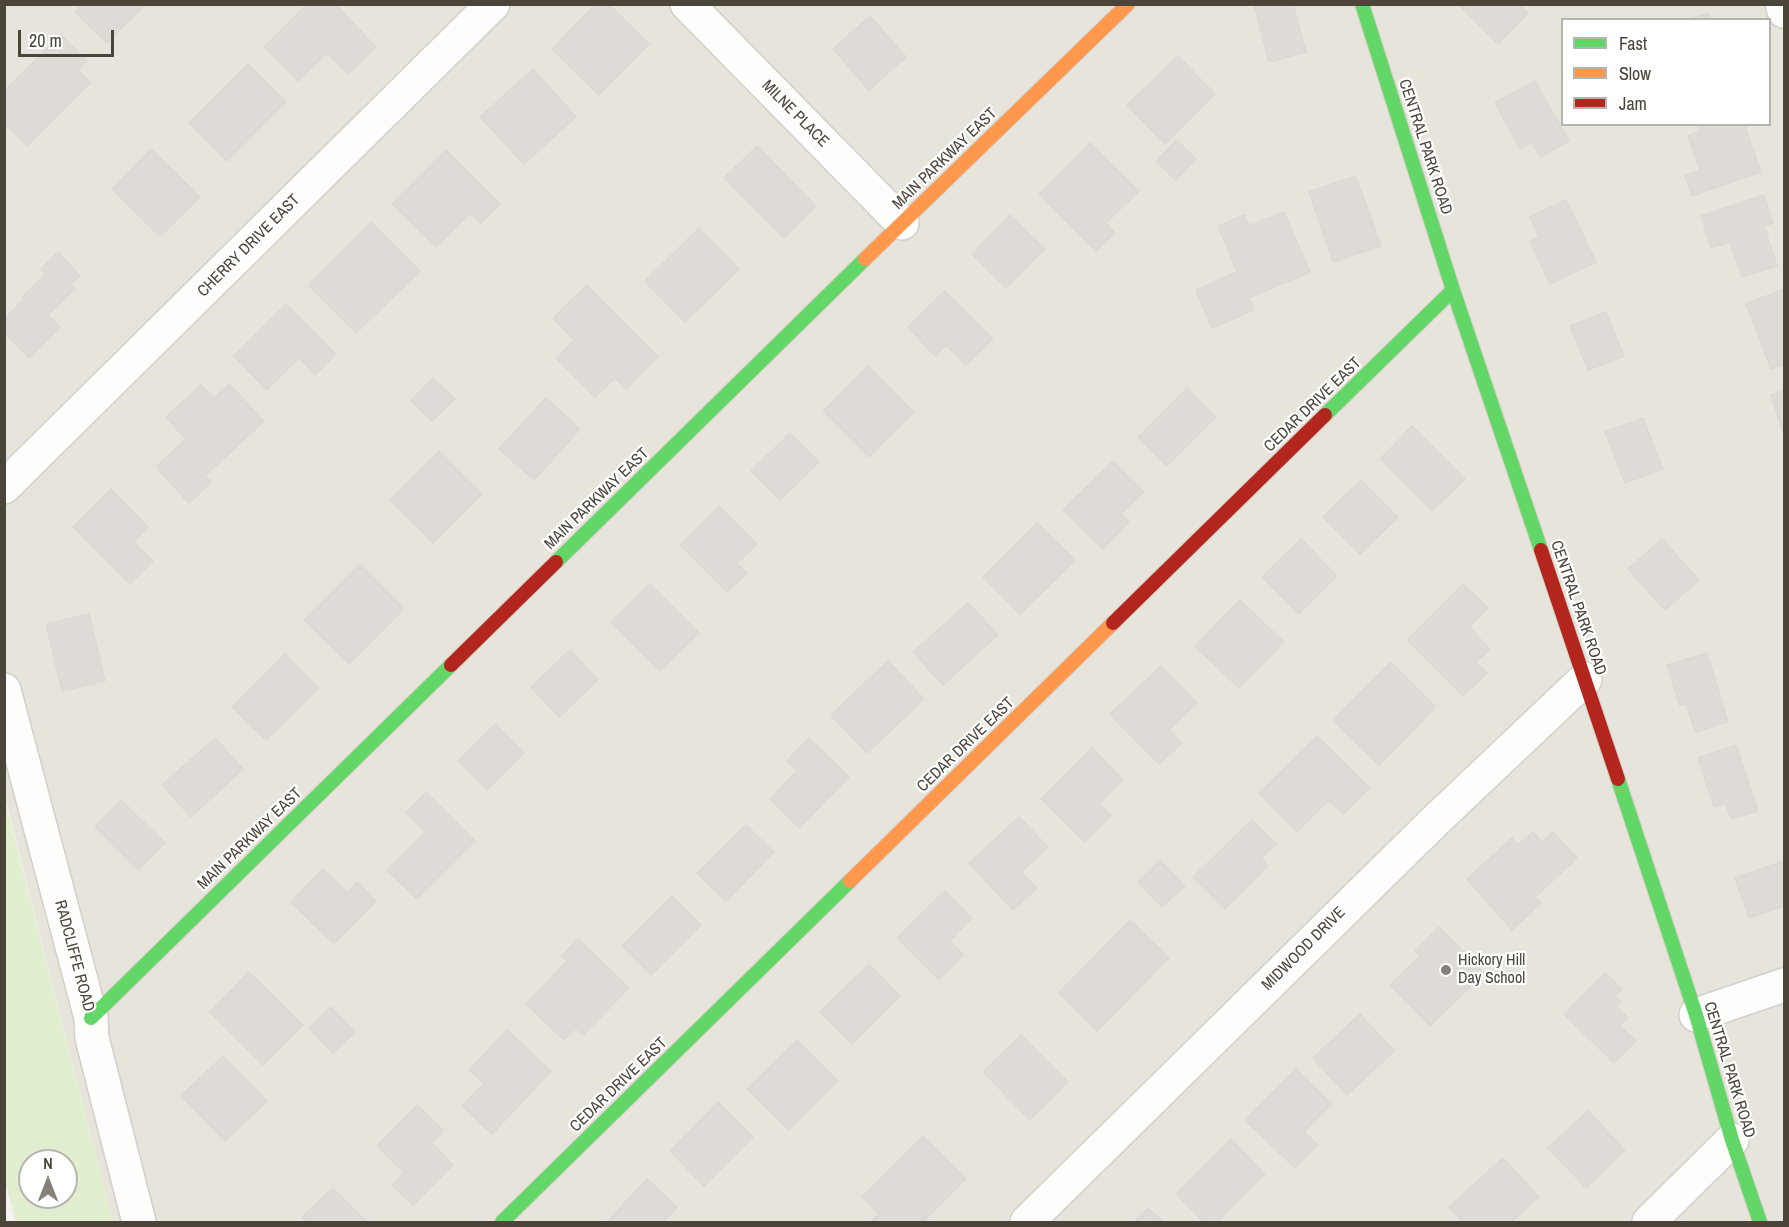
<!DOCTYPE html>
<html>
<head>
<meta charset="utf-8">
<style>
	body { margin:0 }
	#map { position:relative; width:1789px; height:1227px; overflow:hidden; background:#f4f2ee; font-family:"Archivo Narrow",sans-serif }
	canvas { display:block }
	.frame { position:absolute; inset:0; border:6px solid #4b4439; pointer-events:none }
	.legend { position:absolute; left:1561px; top:18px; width:210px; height:108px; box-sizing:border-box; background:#fff; border:2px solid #b7b4b0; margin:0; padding:8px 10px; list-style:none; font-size:18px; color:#4b4439 }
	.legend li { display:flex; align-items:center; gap:12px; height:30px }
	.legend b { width:30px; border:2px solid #b7b4b0 }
	.north { position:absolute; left:18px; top:1149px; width:60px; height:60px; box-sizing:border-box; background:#fff; border:2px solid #b7b4b0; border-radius:50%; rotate:0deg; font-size:16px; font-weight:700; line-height:24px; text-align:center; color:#4b4439 }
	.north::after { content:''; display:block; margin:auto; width:21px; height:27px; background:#868178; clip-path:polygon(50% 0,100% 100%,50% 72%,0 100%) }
	.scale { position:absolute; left:18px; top:30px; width:96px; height:27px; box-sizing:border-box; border:3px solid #4b4439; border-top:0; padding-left:8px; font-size:18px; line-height:21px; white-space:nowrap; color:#4b4439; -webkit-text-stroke:4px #fff; paint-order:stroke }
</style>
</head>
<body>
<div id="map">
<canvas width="1789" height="1227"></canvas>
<div class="frame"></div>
<ul class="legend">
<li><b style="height:8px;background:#63d668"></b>Fast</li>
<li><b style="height:8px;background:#ff974d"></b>Slow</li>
<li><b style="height:8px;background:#b3261e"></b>Jam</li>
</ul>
<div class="north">N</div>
<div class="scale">20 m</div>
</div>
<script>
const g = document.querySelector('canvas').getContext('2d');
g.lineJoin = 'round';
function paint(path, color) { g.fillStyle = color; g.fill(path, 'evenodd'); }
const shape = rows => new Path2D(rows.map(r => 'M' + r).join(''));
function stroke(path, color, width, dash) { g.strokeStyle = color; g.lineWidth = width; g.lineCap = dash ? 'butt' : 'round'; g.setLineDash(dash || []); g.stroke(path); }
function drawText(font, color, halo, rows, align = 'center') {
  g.font = font + ' "Archivo Narrow",sans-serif'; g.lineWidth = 4.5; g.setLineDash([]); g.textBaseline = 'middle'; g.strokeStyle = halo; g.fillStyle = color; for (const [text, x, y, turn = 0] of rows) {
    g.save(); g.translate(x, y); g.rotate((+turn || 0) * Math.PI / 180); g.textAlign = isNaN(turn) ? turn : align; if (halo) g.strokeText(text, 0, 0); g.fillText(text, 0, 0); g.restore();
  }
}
paint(shape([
	[4,5,1784,5,1784,1222,113,1222,5,797],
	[1562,20,1770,20,1770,124,1562,124]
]), '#e7e4dc');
paint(shape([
	[4,797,112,1217,113,1222,16,1222,4,1178],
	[30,1161,66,1161,66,1197,30,1197]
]), '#e1eecf');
const building = shape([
	[82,4,146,4,107,43,75,12,82,4],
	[307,4,335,4,376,47,348,74,327,53,298,81,264,47,307,4],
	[596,4,608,4,649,44,599,95,552,49,596,4],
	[1254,4,1293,4,1306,52,1269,62,1254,4],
	[1458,4,1519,4,1528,13,1498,44,1458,4],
	[1708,13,1710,20,1688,20,1708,13],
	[870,16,906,57,869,90,833,49,870,16],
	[61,35,87,61,78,70,90,83,27,146,4,123,4,91,61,35],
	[1178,56,1215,94,1165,144,1127,105,1178,56],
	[248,64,286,102,227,161,189,123,248,64],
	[533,69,576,117,524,164,480,117,533,69],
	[1535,81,1569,141,1540,157,1532,142,1520,149,1495,103,1535,81],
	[1698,124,1744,124,1761,172,1692,196,1685,176,1700,170,1688,136,1700,131,1698,124],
	[1176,140,1196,159,1176,180,1156,162,1176,140],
	[1090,143,1139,191,1106,223,1115,233,1096,251,1039,194,1090,143],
	[757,146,816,206,784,238,724,178,757,146],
	[151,149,200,197,160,236,112,189,151,149],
	[446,150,500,204,481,223,470,213,436,247,392,204,446,150],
	[1356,176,1381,246,1333,262,1309,192,1356,176],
	[1764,195,1773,223,1764,226,1777,266,1742,277,1730,242,1711,248,1701,216,1764,195],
	[1566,200,1596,262,1550,284,1530,242,1539,237,1530,217,1566,200],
	[1284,212,1310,272,1249,298,1254,310,1212,328,1196,290,1237,272,1218,226,1244,215,1249,226,1284,212],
	[1010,215,1045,249,1006,288,972,254,1010,215],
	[371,222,420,271,356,333,308,285,371,222],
	[699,228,739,269,685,322,645,281,699,228],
	[58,252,80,276,71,285,75,289,48,315,60,327,29,358,4,332,4,319,24,300,22,297,46,274,41,269,58,252],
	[587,285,658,357,626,389,615,378,595,397,556,358,574,340,553,318,587,285],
	[1784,289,1784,364,1771,369,1746,304,1784,289],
	[945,291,993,339,966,365,946,345,935,356,908,327,945,291],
	[286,304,336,354,315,375,299,358,267,390,234,356,286,304],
	[1606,312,1624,356,1588,370,1570,326,1606,312],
	[868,366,914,412,869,457,823,411,868,366],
	[433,378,455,399,432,421,411,401,433,378],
	[229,384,264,421,205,476,211,482,189,503,156,467,186,439,166,417,201,385,214,398,229,384],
	[1187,388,1216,417,1167,466,1138,437,1187,388],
	[1784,391,1784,434,1771,395,1784,391],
	[546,398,580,429,534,480,499,449,546,398],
	[1643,418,1663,469,1625,483,1605,432,1643,418],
	[1412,426,1465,479,1432,511,1380,459,1412,426],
	[790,433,819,462,780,500,751,471,790,433],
	[439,451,482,494,433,543,390,500,439,451],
	[1113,461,1144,492,1121,514,1129,522,1103,549,1063,510,1113,461],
	[1361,480,1398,517,1360,554,1323,517,1361,480],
	[111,489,148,527,133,542,153,561,130,584,73,527,111,489],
	[719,506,757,544,737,563,747,573,727,592,680,545,719,506],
	[1037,523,1075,560,1020,614,983,577,1037,523],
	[1301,539,1337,576,1299,614,1262,577,1301,539],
	[1662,539,1699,580,1665,610,1628,569,1662,539],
	[360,564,404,608,349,664,304,620,360,564],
	[650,584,699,633,660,671,611,622,650,584],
	[1463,584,1488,608,1469,627,1490,649,1476,662,1487,673,1463,696,1407,640,1463,584],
	[1240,600,1284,642,1239,688,1195,646,1240,600],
	[968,603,998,635,943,685,913,652,968,603],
	[89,614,105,681,62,691,46,624,89,614],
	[570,650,598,680,559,717,531,687,570,650],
	[1707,653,1728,722,1695,732,1686,703,1680,706,1667,665,1707,653],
	[285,654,319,688,266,740,232,707,285,654],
	[888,661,924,699,867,753,831,715,888,661],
	[1391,662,1436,707,1379,765,1333,720,1391,662],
	[1161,666,1197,703,1169,730,1182,743,1159,764,1110,714,1161,666],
	[495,724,524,753,487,790,458,761,495,724],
	[1317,736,1370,788,1343,814,1329,800,1297,832,1259,793,1317,736],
	[215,738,243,769,191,817,162,785,215,738],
	[809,738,849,777,799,828,770,799,797,771,787,761,809,738],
	[1736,745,1758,811,1731,819,1726,804,1714,807,1698,758,1736,745],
	[1092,748,1123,780,1099,804,1111,815,1085,842,1041,799,1092,748],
	[426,792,475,841,417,899,387,870,425,832,406,813,426,792],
	[121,800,165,843,138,870,95,827,121,800],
	[1019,817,1048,847,1021,872,1037,888,1013,910,969,863,1019,817],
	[1252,820,1276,844,1261,858,1268,866,1225,909,1193,877,1252,820],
	[746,825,774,852,726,901,697,873,746,825],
	[1533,832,1542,842,1553,832,1577,858,1535,897,1541,903,1512,930,1467,879,1512,838,1518,845,1533,832],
	[1160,860,1185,886,1162,907,1138,882,1160,860],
	[1784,861,1784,906,1749,918,1735,878,1784,861],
	[323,869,347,892,357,882,376,901,334,944,291,902,323,869],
	[945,891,972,918,949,941,964,955,939,980,897,938,945,891],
	[672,896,701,925,651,975,622,946,672,896],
	[1130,920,1169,958,1097,1031,1059,993,1130,920],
	[1439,927,1484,973,1430,1026,1390,985,1420,956,1415,951,1439,927],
	[578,939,629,988,583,1035,576,1028,564,1040,526,1004,567,961,562,956,578,939],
	[869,964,900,996,852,1044,820,1012,869,964],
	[249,972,303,1025,263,1065,210,1012,249,972],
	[1605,973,1622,989,1615,996,1621,1002,1616,1006,1628,1018,1620,1026,1636,1041,1614,1063,1564,1014,1605,973],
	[331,1007,355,1032,333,1053,309,1028,331,1007],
	[1360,1014,1394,1051,1347,1095,1313,1058,1360,1014],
	[507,1030,551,1071,492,1134,462,1106,484,1083,469,1070,507,1030],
	[1021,1035,1068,1082,1030,1120,983,1072,1021,1035],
	[797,1040,838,1081,789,1130,747,1089,797,1040],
	[223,1056,267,1101,225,1141,181,1096,223,1056],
	[1296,1069,1332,1104,1304,1132,1318,1145,1295,1168,1245,1120,1296,1069],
	[718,1102,753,1137,704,1186,670,1151,718,1102],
	[417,1105,444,1131,432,1143,453,1165,413,1205,392,1185,404,1173,377,1146,417,1105],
	[1588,1111,1625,1150,1586,1188,1548,1148,1588,1111],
	[923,1136,966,1179,923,1222,870,1222,879,1214,862,1197,923,1136],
	[1231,1139,1265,1174,1217,1222,1204,1222,1176,1194,1231,1139],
	[1503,1158,1539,1197,1511,1222,1463,1222,1449,1207,1503,1158],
	[647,1179,677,1207,663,1222,607,1222,647,1179],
	[333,1188,367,1222,307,1222,302,1217,333,1188],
	[1148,1208,1163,1222,1134,1222,1148,1208]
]);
paint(building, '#dedbd6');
stroke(building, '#dcd9d4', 1.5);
const street = shape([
	[687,4,902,223],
	[1782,4,1784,11],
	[4,487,493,4],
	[4,690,91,1018,92,1038,139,1222],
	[1696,1015,1784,985],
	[1027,1222,1436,820,1585,679],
	[1649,1222,1732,1140]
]);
const fast = shape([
	[1362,4,1453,290,1541,550],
	[1325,415,1453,290],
	[556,562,865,259],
	[1618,779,1696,1015,1732,1140,1760,1222],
	[91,1018,451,665],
	[502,1222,850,881]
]);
const slow = shape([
	[865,259,1128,4],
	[850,881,1113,623]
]);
const jam = shape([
	[1541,550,1618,779],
	[1113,623,1325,415],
	[451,665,556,562]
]);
stroke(street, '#d2d0cb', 36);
stroke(fast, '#d3cfc5', 16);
stroke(slow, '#d3cfc5', 16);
stroke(jam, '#d3cfc5', 16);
stroke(street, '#fdfdfc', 33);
stroke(fast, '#63d668', 14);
stroke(slow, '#ff974d', 14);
stroke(jam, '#b3261e', 14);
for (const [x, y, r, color] of [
	[1446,970,6,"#868178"]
]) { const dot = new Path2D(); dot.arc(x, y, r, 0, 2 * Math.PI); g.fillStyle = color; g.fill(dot); stroke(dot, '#fff', 2); }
drawText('16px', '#4b4439', '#fff', [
	["MILNE PLACE",795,114,45],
	["CENTRAL PARK ROAD",1425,147,72],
	["MAIN PARKWAY EAST",945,159,-44],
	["CHERRY DRIVE EAST",249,246,-45],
	["CEDAR DRIVE EAST",1313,405,-44],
	["MAIN PARKWAY EAST",597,499,-44],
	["CENTRAL PARK ROAD",1578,608,71],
	["CEDAR DRIVE EAST",966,745,-44],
	["MAIN PARKWAY EAST",250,839,-44],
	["MIDWOOD DRIVE",1304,949,-45],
	["RADCLIFFE ROAD",74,956,75],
	["CENTRAL PARK ROAD",1729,1070,73],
	["CEDAR DRIVE EAST",619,1085,-44]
]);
drawText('16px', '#4b4439', '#fff', [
	["Hickory Hill",1458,961],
	["Day School",1458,979]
], 'left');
</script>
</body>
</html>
